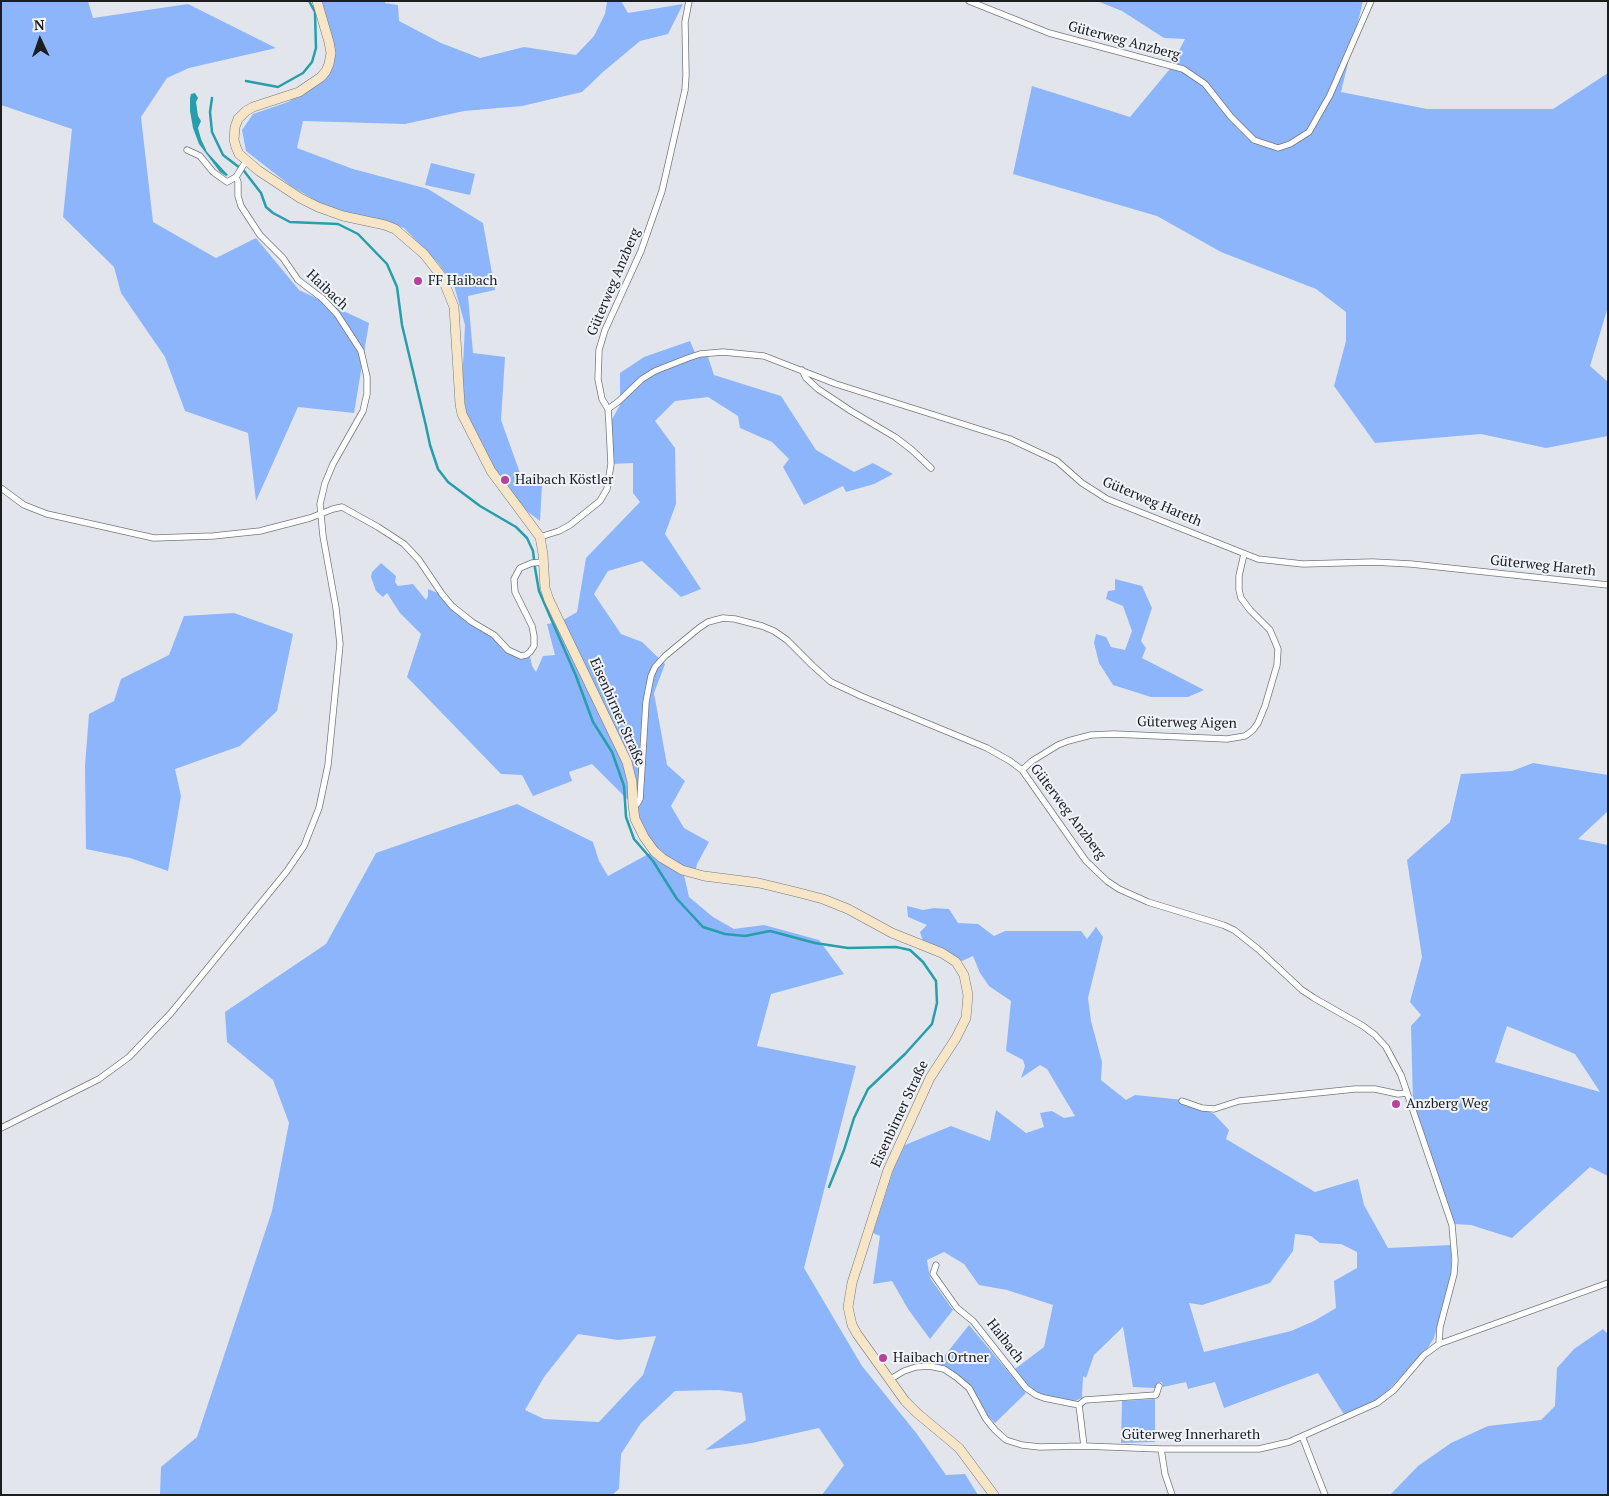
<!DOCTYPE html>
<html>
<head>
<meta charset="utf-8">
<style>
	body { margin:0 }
	#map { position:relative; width:1609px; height:1496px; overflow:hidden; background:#e2e6ec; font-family:"PT Serif",serif }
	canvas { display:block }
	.frame { position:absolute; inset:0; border:2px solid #1c1d1f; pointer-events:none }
	.north { position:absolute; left:15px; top:15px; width:50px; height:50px; -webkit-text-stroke:4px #eff3fa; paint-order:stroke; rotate:357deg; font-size:14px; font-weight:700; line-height:20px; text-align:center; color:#1c1d1f }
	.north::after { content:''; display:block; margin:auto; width:18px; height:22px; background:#1c1d1f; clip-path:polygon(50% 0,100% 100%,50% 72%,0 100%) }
</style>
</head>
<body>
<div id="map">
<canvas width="1609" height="1496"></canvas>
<div class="frame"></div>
<div class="north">N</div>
</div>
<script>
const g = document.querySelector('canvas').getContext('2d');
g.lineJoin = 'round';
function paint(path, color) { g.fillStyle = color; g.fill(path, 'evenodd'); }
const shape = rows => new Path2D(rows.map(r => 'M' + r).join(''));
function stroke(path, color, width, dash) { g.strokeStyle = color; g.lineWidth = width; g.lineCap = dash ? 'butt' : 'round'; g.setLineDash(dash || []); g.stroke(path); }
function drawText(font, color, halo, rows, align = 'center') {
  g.font = font + ' "PT Serif",serif'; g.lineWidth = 4; g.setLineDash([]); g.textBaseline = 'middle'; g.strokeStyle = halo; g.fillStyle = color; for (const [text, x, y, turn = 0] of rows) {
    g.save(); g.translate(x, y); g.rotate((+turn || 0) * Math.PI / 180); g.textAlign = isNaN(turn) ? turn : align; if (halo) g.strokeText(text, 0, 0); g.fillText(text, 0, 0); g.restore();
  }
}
paint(shape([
	[1,1,88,1,93,18,188,4,276,48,189,68,167,78,141,117,153,222,216,258,256,238,299,290,369,323,354,413,298,407,256,501,248,433,185,411,165,357,121,293,114,267,63,217,72,129,1,105],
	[318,1,385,1,385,3,398,5,399,21,441,43,480,58,524,47,576,55,594,36,605,14,607,2,621,1,628,13,683,4,668,34,640,41,603,72,582,92,522,106,464,111,405,124,303,121,297,148,353,169,428,189,483,223,495,290,468,296,473,353,505,357,501,420,520,473,542,485,540,521,520,506,498,476,465,412,462,385,465,325,454,285,438,263,404,228,325,206,291,186,246,151,242,130,253,114,288,102,315,86,332,69,332,44],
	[1097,1,1363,1,1341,92,1427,109,1553,109,1608,73,1608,307,1590,366,1608,382,1608,436,1546,448,1481,434,1375,443,1334,386,1346,341,1346,312,1316,289,1221,252,1157,216,1013,174,1032,86,1130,117,1169,70,1185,39,1164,38,1122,11],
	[431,163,475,174,470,195,425,185],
	[690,341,696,355,707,354,714,375,781,396,816,450,854,472,873,463,893,474,874,484,846,492,843,486,804,505,783,467,789,459,772,442,740,428,738,416,708,397,675,401,655,421,675,448,676,504,665,534,701,589,681,597,642,561,608,571,594,594,621,634,642,642,665,664,654,693,667,765,685,781,671,806,684,828,709,842,697,864,695,874,683,871,689,897,713,917,734,929,764,925,819,940,844,974,771,994,757,1046,856,1066,804,1268,862,1366,917,1434,946,1475,965,1474,978,1495,822,1495,844,1465,819,1428,752,1443,705,1450,746,1420,742,1393,719,1390,675,1391,641,1423,621,1454,619,1489,612,1495,160,1495,161,1467,197,1437,272,1211,289,1123,273,1080,227,1042,225,1012,326,944,376,853,517,804,593,842,599,861,608,876,654,851,633,805,592,764,569,772,572,781,533,796,522,775,501,774,407,677,421,634,400,613,387,593,383,597,376,591,371,577,372,572,381,563,396,576,395,582,398,586,413,584,426,600,428,596,428,589,440,594,506,648,519,654,529,651,532,666,536,672,543,656,555,655,547,624,560,622,577,612,586,558,640,502,633,493,633,463,611,464,611,421,620,405,620,373,644,357],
	[578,1334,618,1340,656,1336,643,1375,599,1422,544,1419,525,1410,544,1377],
	[1115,579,1142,586,1152,608,1141,641,1146,648,1142,658,1204,690,1188,697,1151,697,1113,685,1099,663,1094,643,1096,634,1106,637,1111,647,1125,650,1132,631,1123,606,1106,599,1108,591,1115,590],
	[234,613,293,634,277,711,240,746,175,769,181,796,168,871,130,858,86,849,85,766,89,714,114,701,121,679,169,655,184,616],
	[1533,763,1608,775,1608,811,1578,839,1608,845,1608,1176,1590,1167,1512,1238,1471,1225,1454,1224,1413,1104,1411,1026,1421,1015,1410,1002,1422,957,1407,860,1450,822,1461,774,1512,771],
	[1507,1026,1575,1054,1600,1092,1495,1062],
	[907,906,923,910,934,908,949,909,958,923,978,924,994,936,1005,931,1081,931,1087,939,1096,927,1103,937,1088,998,1091,1021,1102,1062,1101,1080,1126,1100,1135,1095,1184,1100,1214,1114,1229,1130,1226,1139,1315,1192,1358,1179,1364,1205,1388,1248,1451,1245,1451,1274,1434,1338,1427,1349,1382,1397,1345,1416,1318,1373,1224,1408,1215,1382,1188,1389,1186,1382,1163,1387,1162,1382,1157,1383,1155,1388,1133,1387,1123,1327,1094,1355,1086,1378,1083,1376,1082,1398,1072,1402,1046,1396,1030,1389,1015,1369,1044,1347,1053,1305,1007,1290,979,1285,964,1264,944,1252,927,1260,930,1278,953,1310,930,1339,908,1309,892,1281,873,1284,880,1236,873,1233,894,1168,905,1145,951,1126,990,1141,996,1110,1026,1133,1044,1127,1040,1113,1052,1111,1064,1118,1075,1116,1047,1069,1040,1065,1021,1078,1025,1066,1023,1060,1006,1051,1011,1001,989,986,980,973,973,956,962,961,923,941,920,932,927,925,908,917],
	[1295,1234,1311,1236,1320,1243,1341,1244,1357,1252,1357,1268,1334,1281,1336,1308,1314,1321,1291,1331,1204,1352,1189,1303,1202,1305,1270,1283,1293,1251],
	[969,1325,1026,1393,995,1423,985,1413,974,1391,953,1371,938,1364],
	[1603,1329,1608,1334,1608,1495,1390,1495,1418,1466,1451,1443,1488,1426,1541,1420,1555,1406,1557,1368,1574,1349],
	[1155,1399,1155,1442,1121,1443,1122,1401]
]), '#8cb5fc');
paint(shape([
	[195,93,198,98,196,102,198,116,201,121,198,128,201,139,207,152,228,175,226,176,220,172,199,144,193,128,190,111,190,98,191,94]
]), '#279eab');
stroke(shape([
	[246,81,278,87,303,73,312,62,316,48,315,12,309,1],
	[212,98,210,112,212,132,223,155,244,171,251,180,261,193,266,207,273,213,290,222,338,224,358,234,387,264,397,287,402,325,426,426,430,445,438,469,448,482,480,506,516,527,527,538,533,551,535,568,539,591,576,676,593,722,612,752,624,786,626,817,634,839,653,861,677,899,703,927,725,934,745,936,770,931,815,943,848,948,896,947,910,950,923,962,936,981,937,1003,932,1024,905,1054,868,1089,854,1118,844,1150,829,1187]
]), '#279eab', 2.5);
const minor = shape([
	[969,1,1049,33,1183,69,1205,84,1231,117,1254,140,1278,148,1290,144,1309,132,1330,95,1371,1],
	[187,150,200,156,213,172,227,182,236,177],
	[802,370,806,378,818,389,851,411,895,437,912,450,931,468],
	[608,409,619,401,642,379,655,371,688,358,700,354,723,352,764,356,836,384,1010,439,1057,461,1082,483,1107,499,1258,559,1303,564,1373,562,1411,564,1608,585],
	[1,488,24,505,47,514,154,538,213,536,260,531,310,518,333,509,342,507,378,527,404,544,419,560,442,594,452,606,472,622,494,635,508,650,521,656,526,655,530,652,534,646,534,636,532,626,515,592,514,579,520,568,532,563,543,562],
	[540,537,559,531,570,525,600,501,607,489,611,464,609,424,608,409,602,399,598,379,599,350,605,330,641,251,662,191,685,90,686,75,685,22,689,1],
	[1022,770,1032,761,1058,745,1068,741,1091,735,1114,734,1227,739,1245,736,1253,730,1258,723,1265,706,1277,665,1278,649,1270,630,1250,610,1241,598,1239,590,1239,576,1244,554],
	[633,805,637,804,640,799,646,702,651,676,655,667,665,656,699,628,708,622,723,618,735,619,762,626,774,631,787,640,813,666,831,682,861,696,987,748,1010,761,1022,770,1086,861,1107,881,1119,889,1148,902,1223,925,1234,930,1258,949,1302,990,1314,998,1363,1026,1375,1035,1386,1047,1401,1075,1452,1225,1455,1260,1454,1274,1440,1327,1439,1344],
	[1182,1101,1202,1108,1214,1109,1239,1101,1355,1089,1375,1089,1398,1094,1407,1093],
	[1,1128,99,1079,129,1057,171,1013,287,871,304,846,319,808,328,765,340,644,336,608,323,536,320,504,325,483,333,464,363,411,367,394,367,377,361,351,337,314,323,299,298,280,283,258,260,235,241,206,238,196,238,182,236,177,246,161],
	[936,1265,933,1274,957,1308,973,1321,1026,1388,1036,1395,1044,1398,1079,1405],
	[889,1380,904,1371,916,1367,929,1366,944,1369,956,1377,969,1388,986,1419,995,1430,1006,1440,1022,1445,1040,1447,1084,1446,1161,1449,1259,1449,1289,1442,1377,1403,1394,1390,1424,1355,1439,1344,1608,1283],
	[1302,1436,1325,1495],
	[1084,1446,1079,1405,1085,1400,1156,1395,1159,1386],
	[1161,1449,1165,1474,1172,1495]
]);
const secondary = shape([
	[317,1,329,42,331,53,329,64,326,71,321,77,299,92,253,107,246,111,238,119,235,127,234,140,236,147,239,154,259,171,300,198,318,207,343,216,385,225,395,229,424,254,442,277,454,307,460,404,462,414,491,471,540,537,543,554,545,588,549,600,627,762,632,782,633,805,635,819,644,837,654,851,662,858,682,870,704,876,759,883,796,892,823,899,848,909,892,933,942,953,956,962,964,975,968,995,966,1018,956,1038,930,1078,888,1170,852,1283,848,1307,852,1325,857,1334,905,1401,917,1413,959,1448,994,1495]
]);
stroke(minor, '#74787d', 7);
stroke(secondary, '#74787d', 10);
stroke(minor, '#fff', 5.5);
stroke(secondary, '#f7e5c8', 9);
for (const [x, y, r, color] of [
	[418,281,5,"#b5429b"],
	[505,480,5,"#b5429b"],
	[1396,1104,5,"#b5429b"],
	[883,1358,5,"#b5429b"]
]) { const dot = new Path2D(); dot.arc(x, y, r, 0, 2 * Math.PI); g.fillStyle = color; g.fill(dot); stroke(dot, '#eff3fa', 2); }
drawText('14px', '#1c1d1f', '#eff3fa', [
	["Güterweg Anzberg",1124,41,15],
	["Güterweg Anzberg",614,282,-67],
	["Haibach",327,290,43],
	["Güterweg Hareth",1152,502,23],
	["Güterweg Hareth",1543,566,6],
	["Eisenbirner Straße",617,712,66],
	["Güterweg Aigen",1187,723,1],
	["Güterweg Anzberg",1068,812,53],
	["Eisenbirner Straße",900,1114,-65],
	["Haibach",1005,1341,52],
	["Güterweg Innerhareth",1191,1435]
]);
drawText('14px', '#1c1d1f', '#eff3fa', [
	["FF Haibach",428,281],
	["Haibach Köstler",515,480],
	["Anzberg Weg",1406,1104],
	["Haibach Ortner",893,1358]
], 'left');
</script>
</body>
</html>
